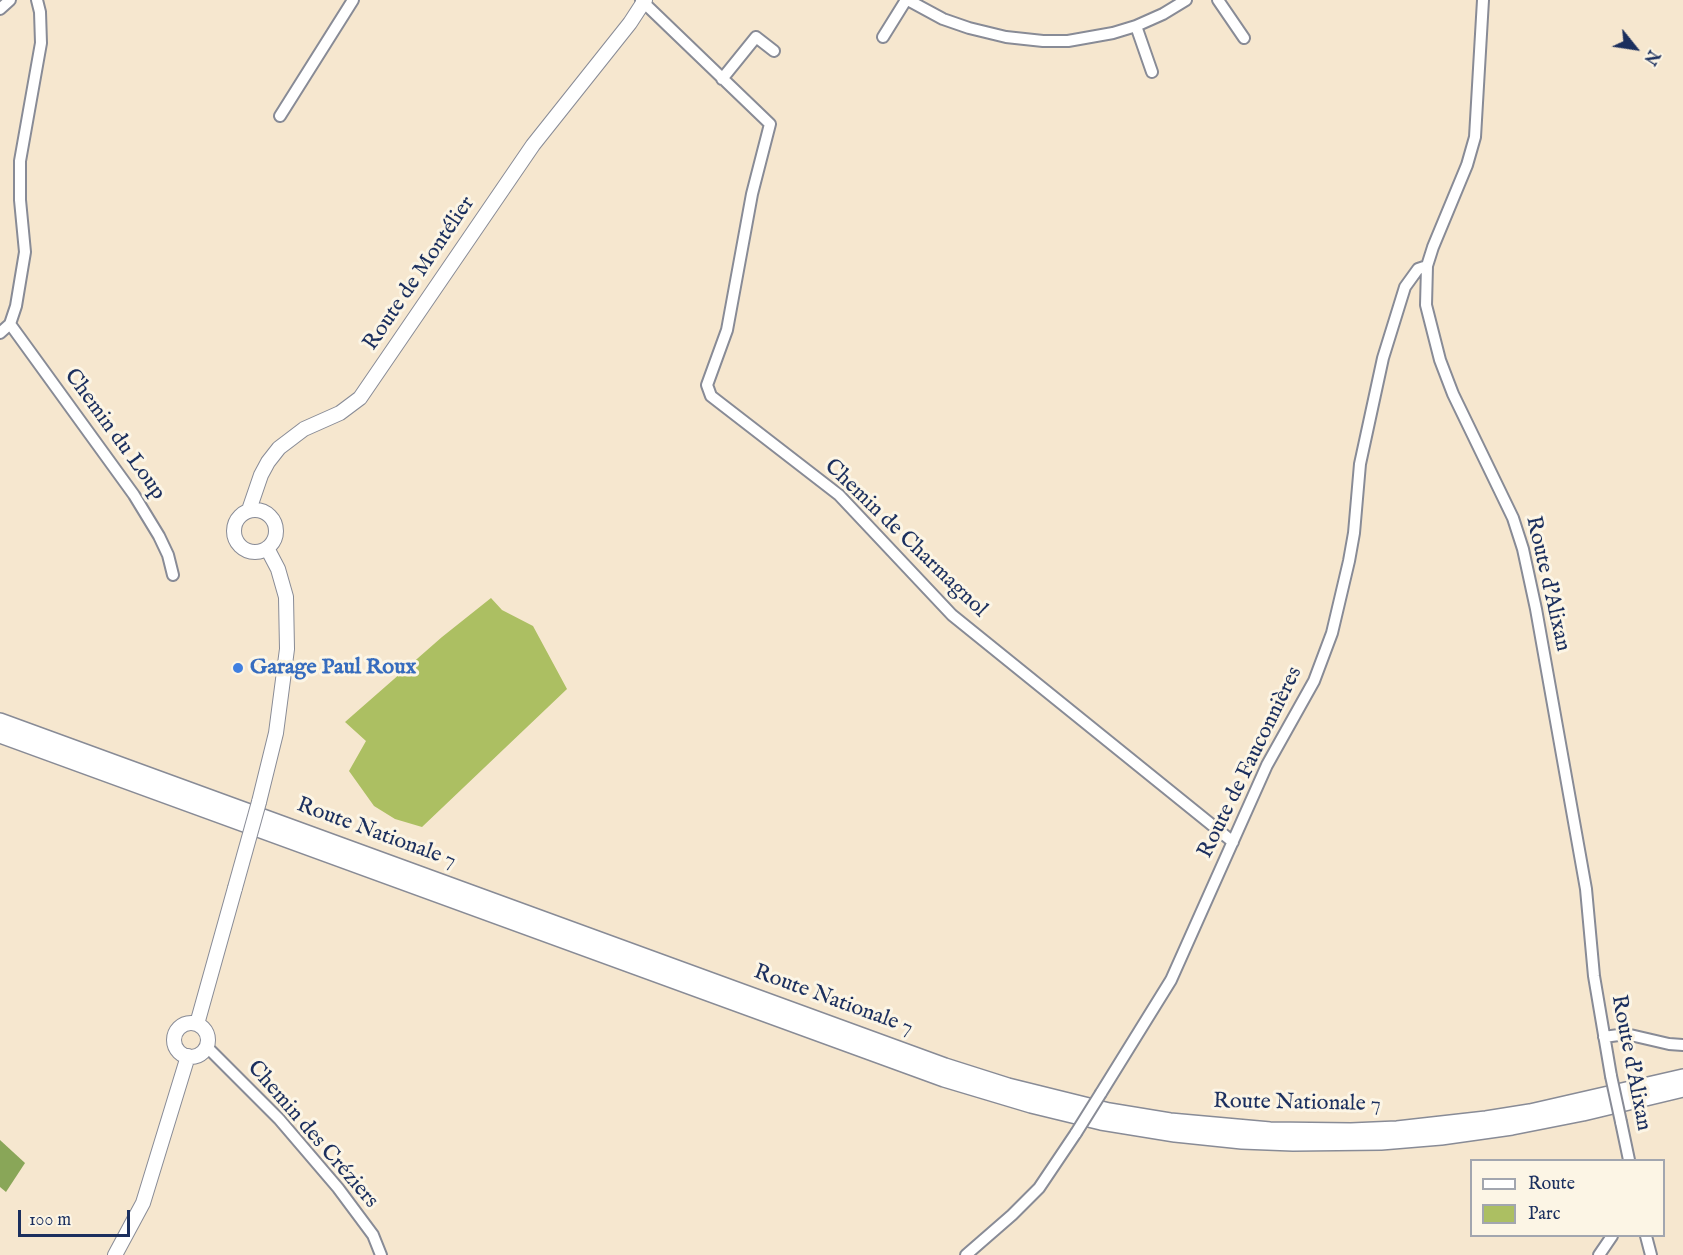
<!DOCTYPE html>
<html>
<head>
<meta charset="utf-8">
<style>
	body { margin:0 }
	#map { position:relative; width:1683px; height:1255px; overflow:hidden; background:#f6e7cf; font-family:"IM FELL English",serif }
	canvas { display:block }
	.legend { position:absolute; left:1470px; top:1159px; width:195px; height:78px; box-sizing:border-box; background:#fcf5e5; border:2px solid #a2a6af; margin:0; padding:8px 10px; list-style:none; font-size:18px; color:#1b2f5e }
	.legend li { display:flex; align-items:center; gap:12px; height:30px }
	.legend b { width:30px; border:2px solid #a2a6af }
	.north { position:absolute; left:1605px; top:18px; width:60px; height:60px; -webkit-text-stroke:4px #fcf5e5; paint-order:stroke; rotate:120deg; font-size:16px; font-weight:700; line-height:24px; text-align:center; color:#1b2f5e }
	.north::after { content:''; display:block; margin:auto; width:21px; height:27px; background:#1b2f5e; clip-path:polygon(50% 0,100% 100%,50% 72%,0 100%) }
	.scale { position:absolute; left:18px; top:1210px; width:112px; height:27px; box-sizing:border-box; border:3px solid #1b2f5e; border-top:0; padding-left:8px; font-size:18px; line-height:21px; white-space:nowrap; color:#1b2f5e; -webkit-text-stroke:4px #fcf5e5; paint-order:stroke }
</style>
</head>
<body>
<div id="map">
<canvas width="1683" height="1255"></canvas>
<ul class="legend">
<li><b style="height:8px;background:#fff"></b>Route</li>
<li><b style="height:16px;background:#acbf62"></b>Parc</li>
</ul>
<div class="north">N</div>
<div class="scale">100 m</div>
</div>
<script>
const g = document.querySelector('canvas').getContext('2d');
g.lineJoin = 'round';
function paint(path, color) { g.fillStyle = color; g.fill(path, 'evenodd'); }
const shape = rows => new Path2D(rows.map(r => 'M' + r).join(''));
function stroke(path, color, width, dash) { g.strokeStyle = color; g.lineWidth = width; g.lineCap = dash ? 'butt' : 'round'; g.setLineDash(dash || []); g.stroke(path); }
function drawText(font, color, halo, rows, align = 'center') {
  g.font = font + ' "IM FELL English",serif'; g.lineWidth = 6; g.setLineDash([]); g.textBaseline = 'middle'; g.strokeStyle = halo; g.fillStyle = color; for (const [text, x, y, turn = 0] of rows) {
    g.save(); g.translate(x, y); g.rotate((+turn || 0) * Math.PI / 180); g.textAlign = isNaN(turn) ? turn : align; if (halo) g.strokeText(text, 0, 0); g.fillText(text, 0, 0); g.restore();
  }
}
paint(shape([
	[491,598,502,610,533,626,567,689,422,827,395,819,374,806,349,771,366,741,345,722,442,637]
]), '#acbf62');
paint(shape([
	[0,1140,25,1163,6,1192,0,1187]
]), '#89a658');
const minor = shape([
	[641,0,770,124,752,194,727,330,707,385,711,396,839,495,952,615,1233,842],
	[908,0,943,19,969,28,1006,37,1043,41,1068,41,1113,33,1136,26,1163,14,1186,0],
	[1218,0,1244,38],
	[1483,0,1475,137,1467,165,1433,247,1427,266,1426,305,1440,360,1453,394,1513,518,1523,549,1536,609,1586,889,1594,976,1611,1076],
	[0,9,10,0],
	[1136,26,1152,72],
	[883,37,906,0],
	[722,79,756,37,774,51],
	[280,116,353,0],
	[10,324,134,495,159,536,168,555,173,575],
	[0,333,10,324,16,306,25,252,20,200,20,161,41,43,40,12,37,0],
	[1604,1037,1626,1034,1669,1044,1683,1045],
	[206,1046,279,1119,338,1188,373,1235,381,1255],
	[1101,1093,1171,980,1267,765,1314,681,1332,633,1349,561,1354,533,1360,464,1383,358,1405,287,1418,269,1427,266],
	[1621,1122,1629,1160],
	[1646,1236,1651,1255],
	[966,1255,1012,1215,1039,1188,1076,1133],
	[1599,1255,1612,1236]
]);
const major = shape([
	'234 531a21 21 0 1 1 42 0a21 21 0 1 1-42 0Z',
	[249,510,261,475,268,462,279,448,304,429,340,413,360,398,533,145,630,23,645,0],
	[259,802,276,733,287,649,286,597,278,569,267,548],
	'174 1040a17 17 0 1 1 34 0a17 17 0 1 1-34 0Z',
	[197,1024,235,888],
	[115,1255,143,1203,188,1056]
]);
const highway = shape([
	[0,721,945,1066,1008,1086,1109,1111,1170,1121,1270,1130,1351,1131,1397,1129,1486,1119,1530,1112,1683,1077],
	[0,735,944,1079,1031,1105,1101,1122,1175,1134,1242,1141,1293,1143,1381,1142,1441,1137,1512,1127,1583,1113,1683,1089]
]);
stroke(minor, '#888b96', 14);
stroke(major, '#888b96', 16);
stroke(highway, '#888b96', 18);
stroke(minor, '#fff', 10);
stroke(major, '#fff', 14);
stroke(highway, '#fff', 15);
const minorBridge = shape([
	[1611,1076,1621,1122],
	[1076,1133,1101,1093]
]);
const majorBridge = shape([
	[235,888,259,802]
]);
stroke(minorBridge, '#888b96', 14, []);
stroke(majorBridge, '#888b96', 16, []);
stroke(minorBridge, '#fff', 10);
stroke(majorBridge, '#fff', 14);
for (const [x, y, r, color] of [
	[238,668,6,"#3f7fe0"]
]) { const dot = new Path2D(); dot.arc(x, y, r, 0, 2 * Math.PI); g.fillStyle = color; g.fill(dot); stroke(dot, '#fcf5e5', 2); }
drawText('22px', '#1b2f5e', '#fcf5e5', [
	["Route de Montélier",420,274,-56],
	["Chemin du Loup",114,435,54],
	["Chemin de Charmagnol",905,539,44],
	["Route d'Alixan",1547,584,77],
	["Route de Fauconnières",1251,763,-64],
	["Route Nationale 7",376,834,20],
	["Route Nationale 7",833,1001,20],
	["Route d'Alixan",1630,1063,79],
	["Route Nationale 7",1297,1104,1],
	["Chemin des Créziers",312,1135,49]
]);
drawText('bold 22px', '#366cbe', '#fcf5e5', [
	["Garage Paul Roux",250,668]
], 'left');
</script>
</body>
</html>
